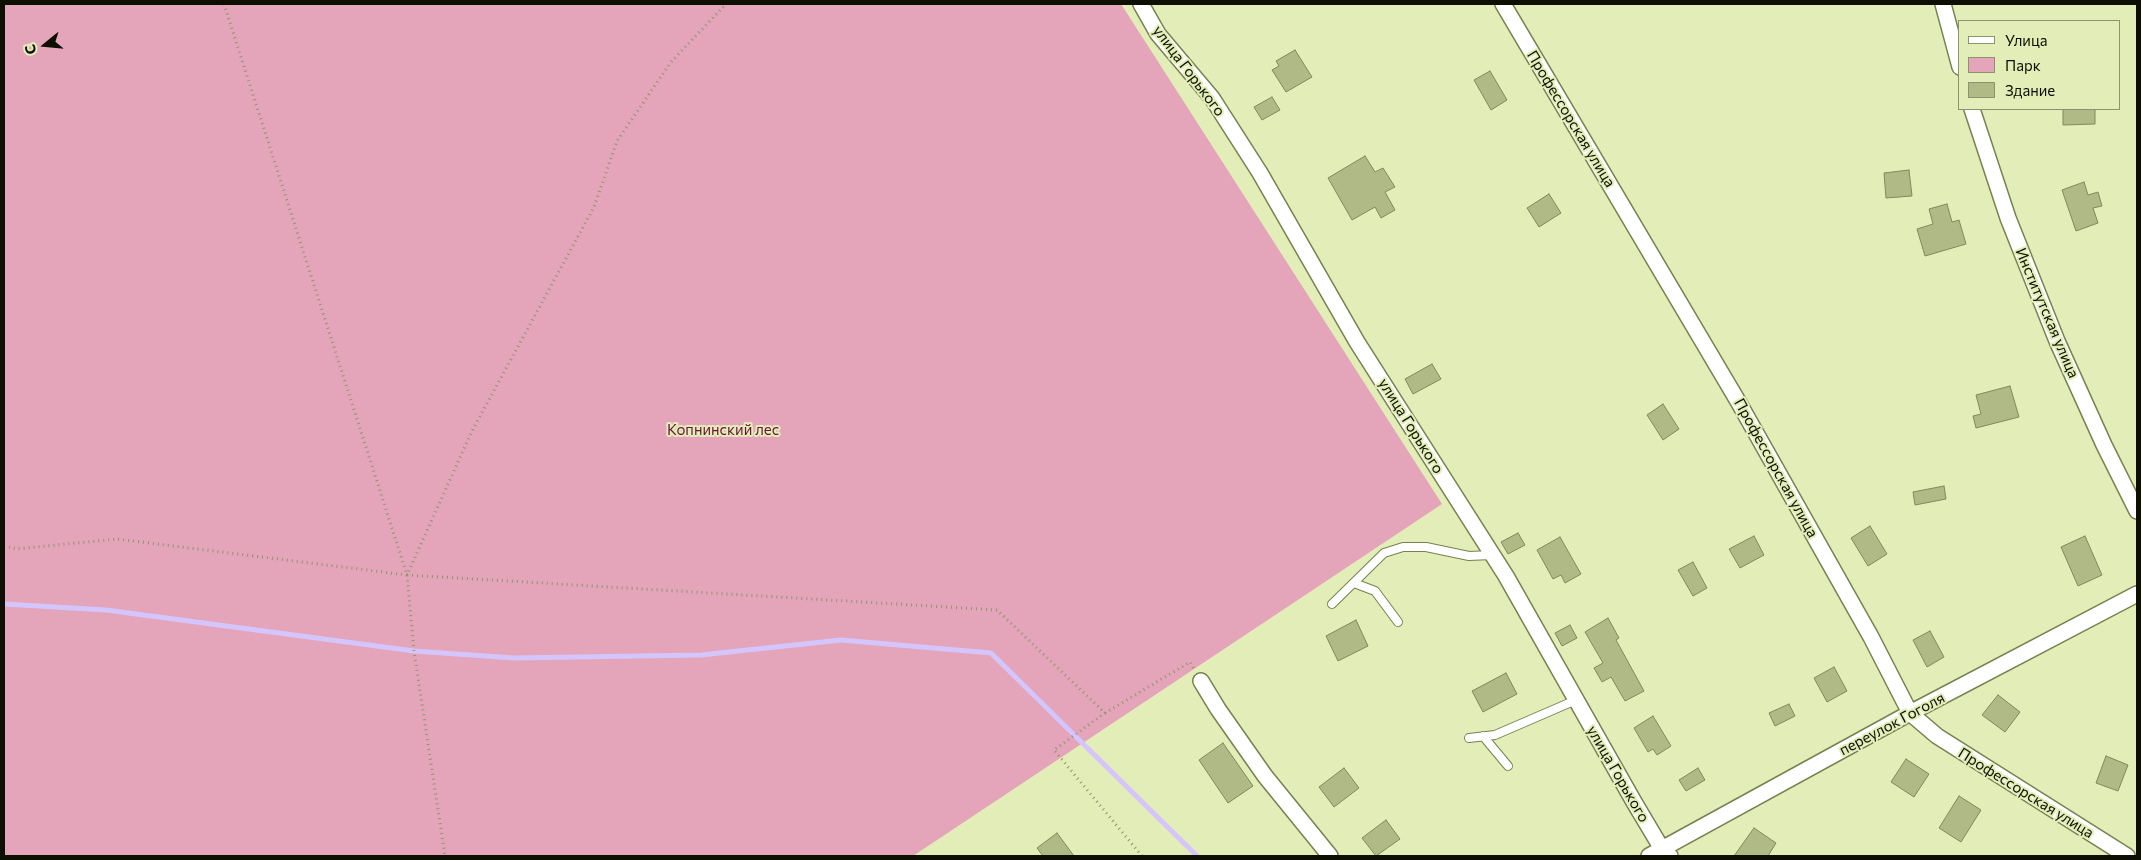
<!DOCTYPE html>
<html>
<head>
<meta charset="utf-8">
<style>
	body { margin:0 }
	#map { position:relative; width:2141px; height:860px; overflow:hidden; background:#e2edb8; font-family:Commissioner,sans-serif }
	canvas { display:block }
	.frame { position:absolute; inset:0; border:5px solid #0c0f01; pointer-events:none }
	.legend { position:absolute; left:1958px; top:20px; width:162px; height:90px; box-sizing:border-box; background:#e2edb8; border:1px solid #8c946f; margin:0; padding:6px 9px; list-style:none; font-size:15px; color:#0c0f01 }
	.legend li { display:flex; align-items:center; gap:10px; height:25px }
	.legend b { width:25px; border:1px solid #8c946f }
	.north { position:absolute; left:20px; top:20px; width:50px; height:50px; -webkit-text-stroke:4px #e2edb8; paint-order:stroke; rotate:253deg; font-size:14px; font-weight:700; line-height:20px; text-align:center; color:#0c0f01 }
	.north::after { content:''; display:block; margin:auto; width:18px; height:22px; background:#0c0f01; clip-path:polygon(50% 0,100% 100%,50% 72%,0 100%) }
</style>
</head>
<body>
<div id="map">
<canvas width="2141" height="860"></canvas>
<div class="frame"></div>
<ul class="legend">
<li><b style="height:6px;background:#fff"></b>Улица</li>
<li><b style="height:14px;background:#e4a4b9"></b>Парк</li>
<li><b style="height:14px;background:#b0ba87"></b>Здание</li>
</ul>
<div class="north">С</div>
</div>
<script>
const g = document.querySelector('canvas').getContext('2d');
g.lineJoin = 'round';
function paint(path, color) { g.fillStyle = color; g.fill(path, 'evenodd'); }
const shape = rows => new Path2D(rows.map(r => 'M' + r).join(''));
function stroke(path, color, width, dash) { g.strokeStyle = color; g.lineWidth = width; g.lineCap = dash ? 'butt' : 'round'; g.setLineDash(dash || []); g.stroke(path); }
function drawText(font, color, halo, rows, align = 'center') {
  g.font = font + ' Commissioner,sans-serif'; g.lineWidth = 4; g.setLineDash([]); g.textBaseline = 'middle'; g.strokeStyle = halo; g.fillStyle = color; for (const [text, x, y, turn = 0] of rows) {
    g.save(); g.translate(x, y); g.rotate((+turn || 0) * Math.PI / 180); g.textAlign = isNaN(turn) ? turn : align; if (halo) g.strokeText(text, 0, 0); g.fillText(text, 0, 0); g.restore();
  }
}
paint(shape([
	[4,4,1121,4,1442,504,913,856,4,856]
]), '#e4a4b9');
stroke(shape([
	[4,604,106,610,414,651,514,658,701,655,841,640,991,653,1197,856]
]), '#d4c5fc', 5);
const building = shape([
	[1295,50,1312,77,1286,92,1272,70,1279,66,1276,61,1295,50],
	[1490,71,1507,100,1491,110,1474,80,1490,71],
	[1272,97,1280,110,1262,120,1254,107,1272,97],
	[2063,109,2095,109,2095,124,2063,125,2063,109],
	[1365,156,1375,172,1383,168,1395,187,1385,192,1395,210,1381,218,1375,207,1352,220,1328,178,1365,156],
	[1909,170,1912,196,1886,198,1884,173,1909,170],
	[2084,182,2088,195,2098,192,2102,206,2093,208,2098,223,2076,231,2062,190,2084,182],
	[1549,194,1561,213,1539,227,1527,208,1549,194],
	[1947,204,1952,222,1959,220,1966,244,1925,256,1917,229,1933,224,1929,209,1947,204],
	[1432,364,1441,379,1413,394,1405,379,1432,364],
	[2010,386,2019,417,1976,428,1973,416,1981,414,1976,395,2010,386],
	[1663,404,1679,429,1663,440,1647,415,1663,404],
	[1944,486,1946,499,1915,505,1913,492,1944,486],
	[1870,526,1887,554,1868,566,1851,538,1870,526],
	[1518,533,1525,545,1508,554,1501,542,1518,533],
	[1754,536,1764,555,1740,568,1729,549,1754,536],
	[2085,536,2102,575,2078,586,2061,547,2085,536],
	[1560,537,1581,574,1565,583,1561,575,1553,579,1537,550,1560,537],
	[1693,562,1707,588,1693,596,1678,570,1693,562],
	[1608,618,1619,638,1616,640,1644,691,1625,701,1611,677,1602,682,1594,668,1603,663,1585,632,1608,618],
	[1356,620,1368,646,1338,661,1326,636,1356,620],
	[1570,625,1577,638,1562,646,1555,633,1570,625],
	[1930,631,1944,657,1927,667,1913,640,1930,631],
	[1834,667,1847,691,1827,702,1814,678,1834,667],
	[1506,673,1517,694,1483,712,1472,691,1506,673],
	[1998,695,2020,712,2005,732,1982,715,1998,695],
	[1789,704,1795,716,1775,726,1769,713,1789,704],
	[1653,716,1671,746,1657,755,1653,749,1648,752,1634,728,1653,716],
	[1223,743,1253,786,1228,803,1199,760,1223,743],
	[2106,756,2128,765,2118,791,2096,783,2106,756],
	[1906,759,1929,774,1914,797,1891,782,1906,759],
	[1344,768,1359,788,1334,807,1319,787,1344,768],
	[1698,768,1705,780,1686,791,1679,780,1698,768],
	[1959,796,1981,810,1961,842,1939,828,1959,796],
	[1386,820,1400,839,1376,856,1362,838,1386,820],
	[1754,828,1776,843,1768,856,1734,856,1754,828],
	[1057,833,1074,856,1043,856,1037,848,1057,833]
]);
paint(building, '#b0ba87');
stroke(building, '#808958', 1);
const service = shape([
	[1354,583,1375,591,1398,622],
	[1332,604,1384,553,1403,547,1426,547,1469,556,1492,555],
	[1483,736,1508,766],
	[1469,738,1495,735,1576,700]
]);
const minor = shape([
	[1141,4,1158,34,1212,98,1260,173,1357,342,1506,576,1634,802,1662,849,1670,856],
	[1503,4,1739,403,1871,637,1910,713,1937,736,2127,856],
	[1943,4,1960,67],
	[1972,109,2008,218,2057,341,2104,445,2137,511],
	[1201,681,1218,709,1265,776,1330,856],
	[1649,856,1910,713,2137,594]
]);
stroke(service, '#788150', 10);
stroke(minor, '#788150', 18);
stroke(shape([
	[224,4,407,575,414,651,445,856],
	[4,546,17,549,117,539,407,575,472,431,594,207,617,141,671,62,726,4],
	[407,575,997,610,1105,713,1054,750,1142,856],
	[1105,713,1190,662,1194,669]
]), '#8e9670', 3, [1, 4]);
stroke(service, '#fff', 8);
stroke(minor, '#fff', 15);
drawText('15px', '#0c0f01', '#e2edb8', [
	["улица Горького",1189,71,53],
	["Профессорская улица",1571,119,59],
	["Институтская улица",2047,313,67],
	["улица Горького",1411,426,58],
	["Профессорская улица",1776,468,61],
	["переулок Гоголя",1892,724,-28],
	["улица Горького",1618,774,60],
	["Профессорская улица",2026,793,32]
]);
drawText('15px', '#6a113c', '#e2edb8', [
	["Копнинский лес",723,430]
]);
</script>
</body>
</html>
